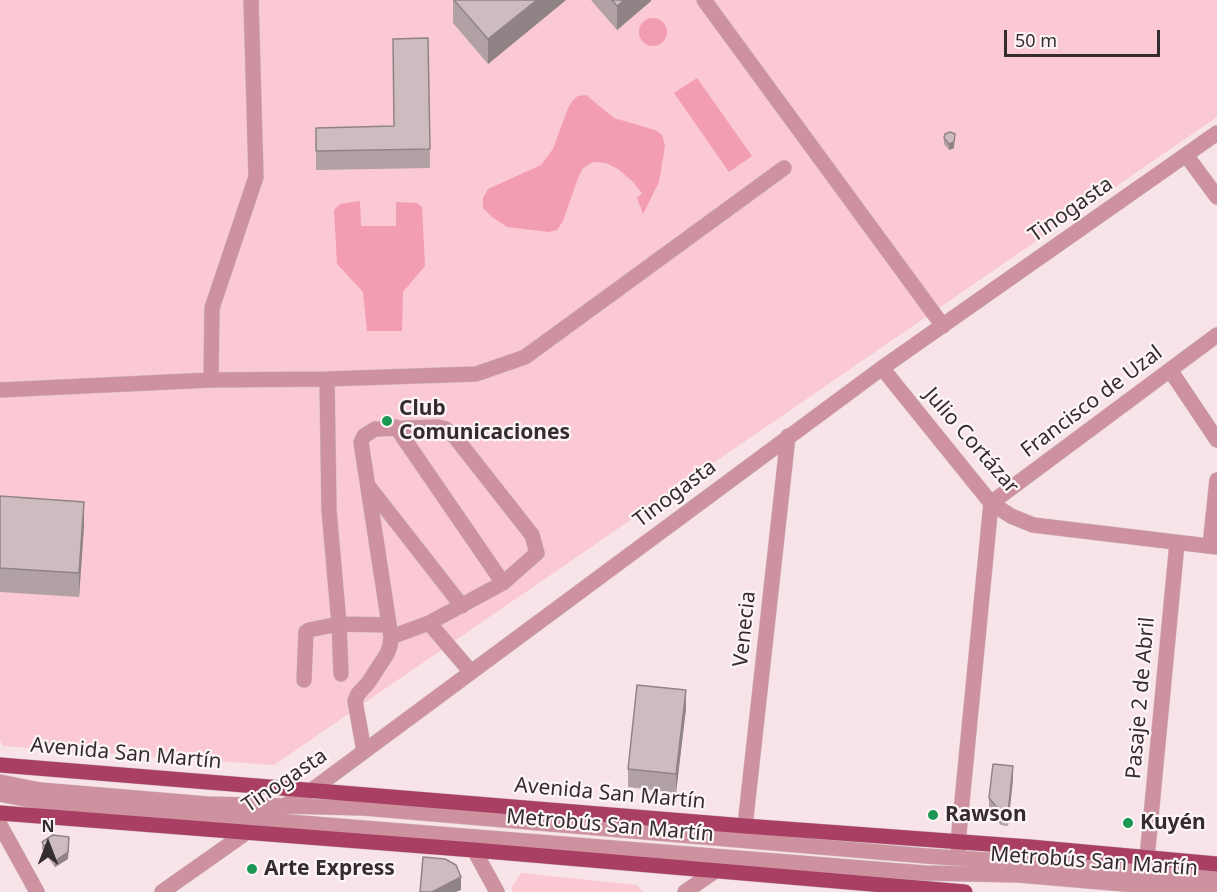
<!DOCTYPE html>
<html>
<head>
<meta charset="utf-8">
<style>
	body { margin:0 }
	#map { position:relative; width:1217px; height:892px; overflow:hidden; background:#f8e4e8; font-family:"Noto Sans",sans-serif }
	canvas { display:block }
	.north { position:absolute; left:18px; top:814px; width:60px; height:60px; -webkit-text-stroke:4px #fdf5f6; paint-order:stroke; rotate:0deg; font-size:16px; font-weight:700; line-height:24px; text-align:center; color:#342c2e }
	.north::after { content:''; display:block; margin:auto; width:21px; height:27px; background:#342c2e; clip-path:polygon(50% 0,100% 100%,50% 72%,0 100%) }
	.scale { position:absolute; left:1004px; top:30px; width:156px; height:27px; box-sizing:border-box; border:3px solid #342c2e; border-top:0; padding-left:8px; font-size:18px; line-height:21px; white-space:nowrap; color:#342c2e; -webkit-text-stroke:4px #fdf5f6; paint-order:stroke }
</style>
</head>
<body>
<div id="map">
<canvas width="1217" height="892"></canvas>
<div class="north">N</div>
<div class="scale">50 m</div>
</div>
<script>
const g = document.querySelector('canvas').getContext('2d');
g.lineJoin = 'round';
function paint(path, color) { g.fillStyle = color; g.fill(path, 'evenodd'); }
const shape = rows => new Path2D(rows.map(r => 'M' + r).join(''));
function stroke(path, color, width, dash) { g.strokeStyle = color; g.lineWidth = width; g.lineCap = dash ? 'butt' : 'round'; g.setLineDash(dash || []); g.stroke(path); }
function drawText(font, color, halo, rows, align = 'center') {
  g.font = font + ' "Noto Sans",sans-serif'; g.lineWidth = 4.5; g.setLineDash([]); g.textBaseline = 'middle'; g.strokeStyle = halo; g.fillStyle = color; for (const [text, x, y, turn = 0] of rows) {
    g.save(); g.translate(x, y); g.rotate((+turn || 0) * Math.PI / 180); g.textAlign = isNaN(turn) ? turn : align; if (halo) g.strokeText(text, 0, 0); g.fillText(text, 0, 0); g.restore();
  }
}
paint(shape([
	[0,0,1217,0,1217,117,274,765,3,746,0,741],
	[521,873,637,885,643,892,513,892,511,888]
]), '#fac9d4');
paint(shape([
	'639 32a14 14 0 1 1 28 0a14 14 0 1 1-28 0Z',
	[697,78,752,156,729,172,674,93],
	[586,95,614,118,655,130,662,135,665,146,659,182,643,214,637,198,642,193,633,182,618,169,606,163,593,162,583,168,578,178,563,221,557,230,549,232,507,227,492,217,483,208,483,198,488,189,541,165,553,149,568,108,573,100,578,96],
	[360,201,361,226,396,226,396,202,417,203,422,207,425,266,403,292,402,331,367,331,363,292,337,264,334,210,340,204]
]), '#f39db3');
const minor = shape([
	[251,0,256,177,212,308,211,380,327,379,329,510,339,624,341,674],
	[704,0,943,326],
	[1186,155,1217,197],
	[882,368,991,503,1011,516,1033,525,1217,547],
	[1170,370,1217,440],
	[327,379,476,374,525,357,784,168],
	[0,390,211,380],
	[396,427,503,583],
	[369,487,462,606],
	[1210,546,1217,480],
	[429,623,471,672],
	[304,680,306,632,309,630,339,624,389,625],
	[364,751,355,701,358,694,368,683,387,654,390,646,391,637,361,442,364,436,375,429,438,427,446,429,455,437,532,535,537,553,503,583,429,623,391,637],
	[0,782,40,790,207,804,364,808,926,856,1018,862,1217,879],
	[0,794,39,802,924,873,1019,875,1217,892],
	[0,825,37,892],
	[739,838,745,826,788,436],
	[474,850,497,892],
	[959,852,958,843,991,503,1217,335],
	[1147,858,1177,543],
	[162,892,284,806,312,790,882,368,1217,133],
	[685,892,715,871,720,865]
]);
const major = shape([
	[0,765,745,826,1030,847,1217,864],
	[0,813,474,850,965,892]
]);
stroke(minor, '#d1bfc3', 16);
stroke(major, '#d1bfc3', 16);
stroke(minor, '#cd919f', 15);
stroke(major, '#a94063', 15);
paint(shape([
	[453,0,566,0,488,64,453,23],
	[591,0,651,0,651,1,617,30],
	[428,38,430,168,316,170,316,128,394,126],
	[955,134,954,148,949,150,944,144,944,138],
	[0,496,84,526,79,597,0,592],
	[686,708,676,793,628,787,628,769],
	[1013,779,1008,826,1001,825,989,811,989,798],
	[42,842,69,843,68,859,55,867,42,849]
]), '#b1a1a4');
paint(shape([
	[537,0,566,0,488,64,488,39],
	[624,0,651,0,651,1,617,30,617,6],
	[954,142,954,148,949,150,949,144],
	[84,502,84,526,79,597,79,573],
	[686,690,686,708,676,793,676,774],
	[1013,766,1013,779,1008,826,1008,813],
	[69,837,68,859,55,867,55,861],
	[461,877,461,890,456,892,432,892]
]), '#908386');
const building = shape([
	[454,0,537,0,488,39,454,0],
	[612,0,624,0,617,6,612,0],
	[428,38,430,149,316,151,316,128,394,126,393,39,428,38],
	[950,132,955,134,954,142,949,144,944,138,945,134,950,132],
	[0,496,84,502,79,573,0,568,0,496],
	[637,685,686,690,676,774,628,769,637,685],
	[993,764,1013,766,1008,813,1001,812,989,798,993,764],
	[53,835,69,837,68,852,55,861,42,842,53,835],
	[423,857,445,859,456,865,461,877,432,892,420,892,423,857]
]);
paint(building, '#cebbbf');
stroke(building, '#908386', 1.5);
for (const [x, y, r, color] of [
	[387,421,6,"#1c9653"],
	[933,815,6,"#1c9653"],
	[1128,823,6,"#1c9653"],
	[252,869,6,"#1c9653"]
]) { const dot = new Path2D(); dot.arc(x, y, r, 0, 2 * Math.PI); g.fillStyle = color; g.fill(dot); stroke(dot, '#fdf5f6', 2); }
drawText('21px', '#342c2e', '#fdf5f6', [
	["Tinogasta",1071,210,-35],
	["Francisco de Uzal",1092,402,-37],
	["Julio Cortázar",971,441,49],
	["Tinogasta",675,494,-37],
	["Venecia",745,629,-84],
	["Pasaje 2 de Abril",1141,698,-85],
	["Avenida San Martín",126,754,5],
	["Tinogasta",285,781,-34],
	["Avenida San Martín",610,794,5],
	["Metrobús San Martín",610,826,5],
	["Metrobús San Martín",1094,862,4]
]);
drawText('bold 21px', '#342c2e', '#fdf5f6', [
	["Club",399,409],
	["Comunicaciones",399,433],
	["Rawson",945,815],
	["Kuyén",1140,823],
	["Arte Express",264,869]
], 'left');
</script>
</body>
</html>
